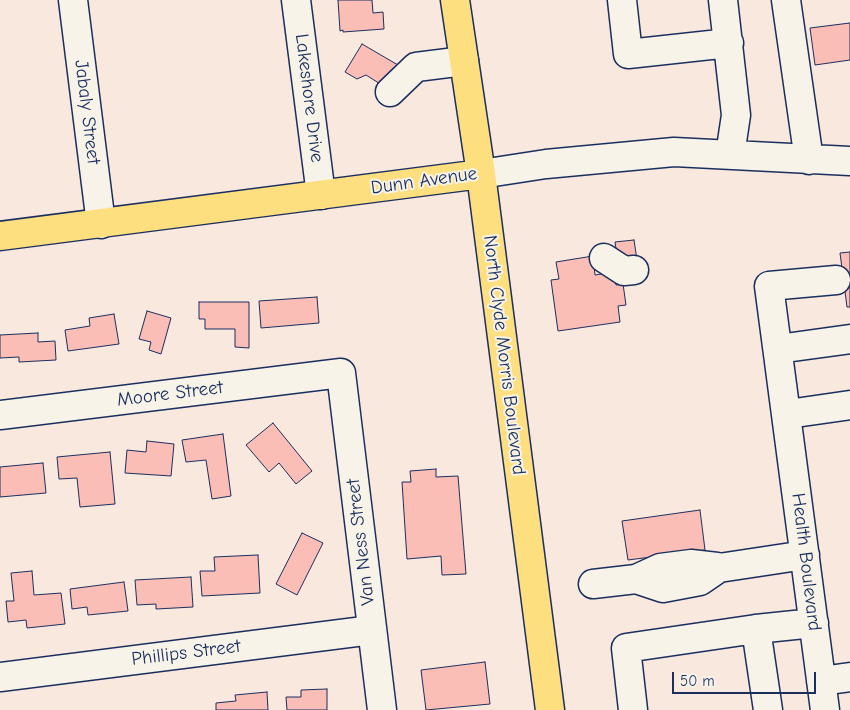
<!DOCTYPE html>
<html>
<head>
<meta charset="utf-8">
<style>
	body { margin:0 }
	#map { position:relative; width:850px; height:710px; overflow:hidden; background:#f8e8de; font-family:"Comic Neue",sans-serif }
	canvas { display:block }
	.scale { position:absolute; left:672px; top:672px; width:144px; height:22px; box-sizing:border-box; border:2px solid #1b2f5e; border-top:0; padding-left:6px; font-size:15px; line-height:18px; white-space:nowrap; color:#1b2f5e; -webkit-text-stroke:4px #f7f3e8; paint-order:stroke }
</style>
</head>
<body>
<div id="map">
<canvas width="850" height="710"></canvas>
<div class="scale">50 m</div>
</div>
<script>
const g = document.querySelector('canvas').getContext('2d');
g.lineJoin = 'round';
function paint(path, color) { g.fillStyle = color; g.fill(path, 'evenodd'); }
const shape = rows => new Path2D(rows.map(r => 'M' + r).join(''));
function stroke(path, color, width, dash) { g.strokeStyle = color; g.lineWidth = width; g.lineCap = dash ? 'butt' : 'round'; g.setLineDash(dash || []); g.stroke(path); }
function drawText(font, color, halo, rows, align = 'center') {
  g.font = font + ' "Comic Neue",sans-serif'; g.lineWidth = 4; g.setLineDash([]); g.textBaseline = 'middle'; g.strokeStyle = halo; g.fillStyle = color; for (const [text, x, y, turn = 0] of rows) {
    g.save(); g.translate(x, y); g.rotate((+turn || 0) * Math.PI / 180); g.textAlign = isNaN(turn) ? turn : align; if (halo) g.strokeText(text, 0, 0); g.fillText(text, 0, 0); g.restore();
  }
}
const building = shape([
	[338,0,372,0,373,13,383,12,384,29,343,32,343,30,340,31,338,0],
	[850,23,850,60,815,65,810,28,850,23],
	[362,44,398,65,385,87,366,75,357,79,345,72,362,44],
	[634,240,637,260,618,262,615,242,634,240],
	[850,252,850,307,847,307,840,253,850,252],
	[593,256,595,275,614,272,616,285,623,284,626,305,618,306,620,322,558,331,551,280,559,279,556,262,593,256],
	[317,297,319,323,261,328,259,301,317,297],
	[199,302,249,302,249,348,235,347,235,329,205,329,205,319,199,319,199,302],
	[147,311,171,318,161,354,149,350,151,342,139,339,147,311],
	[114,314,119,344,68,351,65,330,90,326,89,318,114,314],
	[38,333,38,342,55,341,56,360,19,362,19,357,0,358,0,335,38,333],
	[273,423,312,471,296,484,279,463,269,472,246,445,273,423],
	[223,434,231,496,212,499,206,460,186,462,182,440,223,434],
	[147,441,174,444,171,476,125,473,127,450,146,452,147,441],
	[110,452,115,504,80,507,77,478,59,479,57,457,110,452],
	[43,463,46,493,0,497,0,467,43,463],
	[436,469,436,477,458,476,466,574,442,575,441,556,407,559,402,482,411,482,410,471,436,469],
	[700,510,705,550,628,560,622,521,700,510],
	[302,533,323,543,297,595,276,584,302,533],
	[258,555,260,593,202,596,200,571,215,571,214,557,258,555],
	[32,571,34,595,61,593,65,624,27,628,26,620,8,622,6,601,14,601,11,573,32,571],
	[191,577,193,607,156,609,156,604,137,605,135,580,191,577],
	[124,582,128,611,88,615,87,607,72,609,70,589,124,582],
	[485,662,490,704,426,710,421,670,485,662],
	[327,689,327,710,287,710,286,697,301,697,301,690,327,689],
	[267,692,268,710,216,710,216,703,236,701,235,695,267,692]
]);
paint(building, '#fabeb7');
stroke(building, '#1b2f5e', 1);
const minor = shape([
	[73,0,101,224],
	[296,0,321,195],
	[622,0,628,54,729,43],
	[723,0,736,115,730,155],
	[786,0,809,160],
	[390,92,416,67,464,61],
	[481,174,546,164,674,152,850,161],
	[604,258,624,271,634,270],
	[778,349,850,339],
	[788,414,850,405],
	[0,415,341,373,382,710],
	[636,579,660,568,691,564,717,567],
	[593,584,636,579,663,588,700,581,719,568,805,555],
	[756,629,814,623],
	[0,677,372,630],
	[821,681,850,677],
	[633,710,626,648,756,629,768,710],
	[825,710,769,286,836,280]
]);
const major = shape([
	[455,0,481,174,550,710],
	[0,236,481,174]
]);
stroke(minor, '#1b2f5e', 31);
stroke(major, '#1b2f5e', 31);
stroke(minor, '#f7f3e8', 28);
stroke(major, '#fedf80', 28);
drawText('19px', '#1b2f5e', '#f7f3e8', [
	["Lakeshore Drive",309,98,83],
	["Jabaly Street",87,112,83],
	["Dunn Avenue",424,181,-8],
	["North Clyde Morris Boulevard",504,355,83],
	["Moore Street",170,394,-7],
	["Van Ness Street",361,542,-97],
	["Health Boulevard",806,562,83],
	["Phillips Street",186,653,-7]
]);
</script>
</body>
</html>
